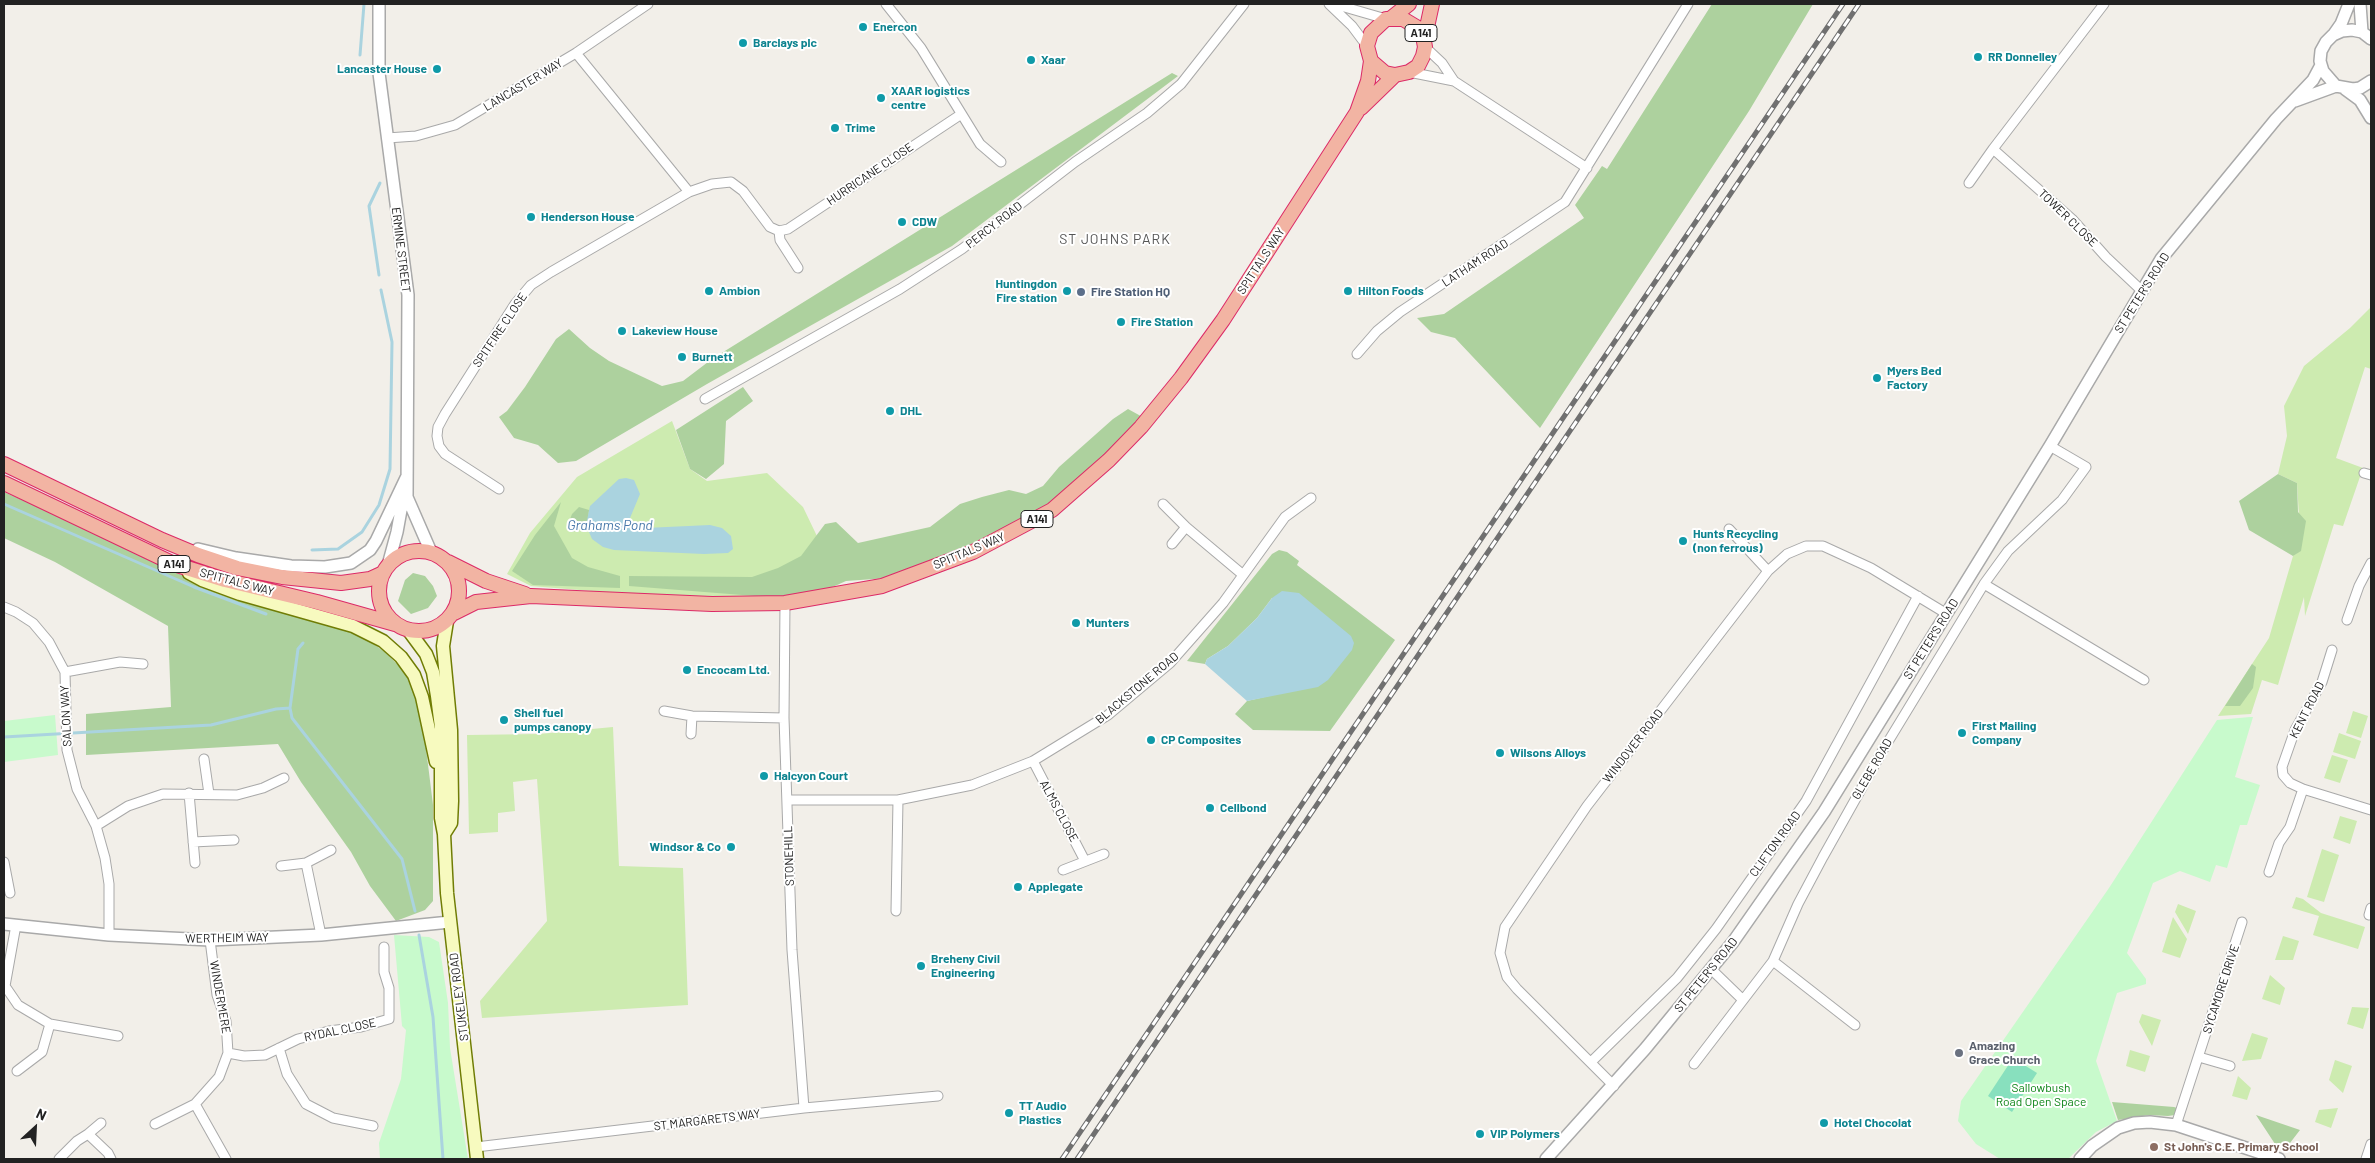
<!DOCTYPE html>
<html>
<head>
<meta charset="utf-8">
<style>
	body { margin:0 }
	#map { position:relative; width:2375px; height:1163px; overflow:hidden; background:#f2efe9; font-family:Barlow,sans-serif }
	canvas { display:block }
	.frame { position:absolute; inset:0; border:5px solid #222; pointer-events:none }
	.north { position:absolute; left:10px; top:1103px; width:50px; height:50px; -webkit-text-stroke:4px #fff; paint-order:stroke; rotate:25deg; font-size:14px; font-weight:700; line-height:20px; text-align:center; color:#222 }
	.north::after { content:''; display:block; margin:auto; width:18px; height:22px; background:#222; clip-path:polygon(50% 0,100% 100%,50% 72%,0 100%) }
</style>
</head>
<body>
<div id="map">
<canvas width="2375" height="1163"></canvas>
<div class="frame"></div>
<div class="north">N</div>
</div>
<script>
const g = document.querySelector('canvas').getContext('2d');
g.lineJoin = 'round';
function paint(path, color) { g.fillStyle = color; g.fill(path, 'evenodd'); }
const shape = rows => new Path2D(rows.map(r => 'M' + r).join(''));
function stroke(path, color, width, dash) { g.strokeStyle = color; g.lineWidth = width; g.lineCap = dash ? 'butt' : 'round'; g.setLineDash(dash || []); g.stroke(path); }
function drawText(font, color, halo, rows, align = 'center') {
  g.font = font + ' Barlow,sans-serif'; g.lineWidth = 4; g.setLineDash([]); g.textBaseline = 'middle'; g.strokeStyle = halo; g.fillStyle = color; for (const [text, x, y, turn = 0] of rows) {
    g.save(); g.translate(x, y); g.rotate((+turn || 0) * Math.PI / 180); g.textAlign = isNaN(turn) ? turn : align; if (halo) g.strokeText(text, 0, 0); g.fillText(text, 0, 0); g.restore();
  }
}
paint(shape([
	[2371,307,2371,369,2365,367,2336,458,2363,468,2343,526,2334,524,2305,616,2304,597,2278,685,2262,680,2251,714,2218,716,2269,638,2293,556,2301,550,2297,483,2278,474,2287,436,2284,406,2304,366,2350,328],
	[672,421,690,469,707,481,767,473,803,507,840,584,783,596,713,601,531,586,507,574,530,533,577,477],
	[2353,711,2368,716,2361,738,2346,733],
	[613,727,619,866,683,868,688,1005,482,1018,480,1001,547,921,537,779,513,782,515,811,498,813,498,832,469,834,467,735,539,734],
	[2339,733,2361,741,2355,759,2333,752],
	[2332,755,2348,760,2340,783,2324,778],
	[2340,816,2357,821,2350,844,2333,838],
	[2322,849,2339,855,2324,902,2307,897],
	[2296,897,2303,899,2321,913,2365,927,2358,949,2313,935,2319,916,2292,908],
	[2178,904,2196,911,2188,934,2175,912],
	[2173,917,2187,939,2180,958,2162,952],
	[2283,936,2299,941,2293,960,2275,960],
	[2270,975,2285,988,2280,1005,2262,999],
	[2352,1007,2369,1008,2363,1029,2347,1024],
	[2142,1014,2161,1020,2152,1046,2139,1022],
	[2252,1033,2268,1038,2261,1059,2242,1061],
	[2130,1050,2150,1056,2145,1072,2126,1066],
	[2335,1060,2352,1066,2343,1093,2329,1080],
	[2238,1076,2251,1088,2247,1100,2232,1096],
	[2338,1108,2331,1128,2315,1122,2319,1110]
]), '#cdebb0');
paint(shape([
	[1712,4,1813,4,1749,111,1540,428,1455,338,1431,332,1417,318,1444,314,1584,218,1575,205,1602,166,1607,169],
	[1172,73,1178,76,952,246,707,384,576,461,558,463,538,445,514,438,499,417,507,411,525,387,556,339,569,329,590,348,609,361,662,386,683,381,712,359],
	[743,387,753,401,726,421,724,464,706,479,690,469,676,430],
	[1128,409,1148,420,1052,505,1001,532,888,578,846,581,821,592,780,598,629,586,629,576,752,577,778,568,801,556,825,524,836,522,858,543,930,527,960,504,982,497,1009,490,1026,494,1043,486,1059,467,1113,419],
	[2278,474,2297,483,2298,512,2306,521,2301,551,2293,556,2249,530,2239,501],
	[4,492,52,513,213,590,362,636,385,652,406,673,422,716,433,805,433,901,425,910,396,921,370,886,351,852,301,782,278,744,86,755,86,714,171,707,168,626,55,562,4,538],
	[561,502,554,526,572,558,588,567,620,576,620,588,533,585,512,571,535,535],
	[579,507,589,510,587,528,572,532,568,528,569,522,572,514],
	[1279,550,1287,552,1299,561,1297,565,1395,640,1330,731,1253,730,1235,714,1247,701,1282,693,1272,598,1257,618,1228,646,1207,659,1205,664,1187,661,1272,554],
	[413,573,425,576,433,586,437,596,428,608,411,614,398,601,405,580],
	[2252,664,2256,667,2253,688,2240,706,2225,706],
	[2112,1102,2174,1107,2180,1109,2175,1115,2168,1116,2149,1115,2118,1120],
	[2256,1115,2300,1130,2290,1143,2275,1144]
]), '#add19e');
paint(shape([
	[55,715,58,755,4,762,4,721],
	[2250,717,2253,717,2235,777,2260,785,2247,825,2240,825,2227,868,2216,865,2210,882,2180,871,2153,883,2127,953,2146,979,2146,984,2117,993,2096,1061,2117,1121,2096,1132,2068,1159,2000,1159,1976,1144,1958,1121,1961,1101,2109,888,2217,720],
	[394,935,429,937,439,942,448,1003,450,1048,468,1159,380,1159,379,1143,401,1079,406,1030,402,1026]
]), '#c8facc');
paint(shape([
	[2013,1058,2037,1073,2012,1112,1988,1096]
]), '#88e0be');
paint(shape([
	[626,478,634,480,640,494,630,518,636,525,645,528,710,525,722,528,731,536,733,549,728,553,704,554,614,550,603,547,592,539,586,525,590,506,619,479],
	[1282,591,1299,593,1351,636,1354,643,1352,650,1328,680,1318,687,1247,701,1205,664,1207,659,1228,646,1257,618,1272,598]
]), '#aad3df');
stroke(shape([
	[360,55,364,4],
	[379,275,369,206,380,183],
	[4,504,194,587,266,614],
	[312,550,338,549,362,532,379,505,390,469,392,342,381,290],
	[290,708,298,649,303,643],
	[4,737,211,725,276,709,290,708,292,718,402,859,415,911],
	[419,935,433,1017,443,1159]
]), '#aad3df', 3);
const minor = shape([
	[886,4,921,48,980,144,1001,162],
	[1329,4,1352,26,1367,46],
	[1334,4,1386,19],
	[1425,47,1442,63,1454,81],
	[576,53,689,192,712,184,731,182,743,191,770,227,779,231,780,240,798,268],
	[1409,72,1454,81,1587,168],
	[387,138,416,136,455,125,576,53,648,4],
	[1993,149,2072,219,2106,257,2141,290],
	[1969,183,1993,149,2104,4],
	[779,231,788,229,960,115],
	[1357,354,1377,331,1400,312,1565,202,1688,4],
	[705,399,900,289,962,249,1075,162,1147,113,1181,84,1244,4],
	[2364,473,2371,475],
	[499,489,445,454,439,446,437,436,438,427,445,414,515,304,531,285,551,272,689,192],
	[1163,504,1186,527,1242,574],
	[1729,529,1768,571],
	[1172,544,1186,527],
	[1984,584,2144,680],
	[785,603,784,718,792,950,804,1108],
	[4,607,16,612,33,623,49,642,65,672,67,750,77,789,96,826,105,858,109,884,109,935],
	[2347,620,2359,586,2371,563],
	[2332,650,2322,682,2295,730,2282,767,2283,775,2290,783,2303,789,2371,810],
	[65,672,120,662,143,664],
	[664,711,692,716,784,718],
	[691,734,692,716],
	[204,759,209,794],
	[1033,761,1085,861],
	[189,793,195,863],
	[788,800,898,800,972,785,1033,761,1108,715,1170,663,1223,603,1285,517,1311,498],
	[96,826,128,806,163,794,237,795,263,788,284,778],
	[193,842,234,840],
	[4,862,10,893],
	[281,866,306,863],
	[1063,870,1104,854],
	[2269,872,2279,843,2290,827,2303,789],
	[896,911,898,800],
	[2369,915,2371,908],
	[16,925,5,986,18,1005,50,1024,118,1036],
	[321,935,306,863,331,850],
	[1773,961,1855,1025],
	[1712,970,1743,1000],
	[279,1048,287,1074,306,1104,333,1118,373,1126],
	[228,1053,244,1056,265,1055,298,1039,329,1031,361,1027,389,1019,389,988,384,972,384,947],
	[2199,1057,2230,1066],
	[1591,1062,1677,978,1716,929,1806,801,1918,596],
	[1694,1064,1773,961,1798,904,1823,857,1883,750,1984,584,2008,551,2062,500,2086,467,2050,446],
	[17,1071,42,1052,50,1024],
	[1614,1086,1517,989,1507,977,1500,953,1505,927,1587,806,1768,571,1787,554,1806,546,1823,546,1871,568,1947,614],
	[195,1104,226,1159],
	[155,1124,195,1104,219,1077,228,1053,226,1021,217,995,210,940],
	[2176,1125,2242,922],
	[88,1134,108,1153,111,1159],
	[476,1147,804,1108,938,1096],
	[59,1159,77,1141,88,1134,101,1123],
	[2366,1159,2371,1144]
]);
const tertiary = shape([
	[379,4,379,73,408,295,407,497,401,510,397,532,388,565],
	[2360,4,2362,32],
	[2334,34,2341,24,2349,4],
	[2371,39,2362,32,2352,30,2342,31,2333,35,2326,42,2321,51,2320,61,2323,71,2336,86,2353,89,2360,88,2371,81],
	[2345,89,2360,100,2371,118],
	[2295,101,2336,86],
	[407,497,431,552],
	[198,549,236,558,291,566,325,567,351,563,370,550,376,541,406,478],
	[4,924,109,935,210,940,321,935,450,922],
	[1546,1159,1645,1049,1733,942,1824,812,2050,446,2161,259,2276,119,2313,80,2321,65],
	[2080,1159,2092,1146,2118,1128,2134,1123,2150,1122,2176,1125,2279,1159]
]);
const secondary = shape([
	[189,573,202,580,240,594,353,626,383,641,401,657,414,675,422,697,436,762],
	[409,631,426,654,433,672,437,696,441,727,441,818,444,834,447,893,477,1159],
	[444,834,451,823,452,801,451,730,443,646,447,621]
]);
const trunk = shape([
	[1390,19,1409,4],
	[1424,41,1432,4],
	[1361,108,1395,75],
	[4,464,162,540,198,555,237,568,282,577,341,583,370,579,383,573],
	[4,483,174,564,225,580,317,602,395,624],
	'379 591a40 40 0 1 1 80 0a40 40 0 1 1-80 0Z',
	[448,562,486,581,525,594],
	[454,613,476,602,531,596,712,604,785,603,882,586,973,552,1052,510,1109,460,1141,427,1181,378,1223,320,1357,112,1368,81,1371,61,1367,46,1371,33,1386,19,1403,19,1418,28,1423,36,1425,47,1423,56,1418,66,1409,72,1395,75,1385,73,1371,61]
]);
stroke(minor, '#a9a9a9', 11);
stroke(tertiary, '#a9a9a9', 14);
stroke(secondary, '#707d05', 15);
stroke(trunk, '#dc2a67', 16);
stroke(minor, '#fff', 9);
stroke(tertiary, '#fff', 11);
stroke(secondary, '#f7fabf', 12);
stroke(trunk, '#f2b4a3', 14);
const rail = shape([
	[1062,1159,1843,4],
	[1077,1159,1859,4]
]);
stroke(rail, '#707070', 5);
stroke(rail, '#fff', 3, [9]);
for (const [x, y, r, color] of [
	[863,27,5,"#0f9aa8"],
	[743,43,5,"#0f9aa8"],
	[1978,57,5,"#0f9aa8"],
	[1031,60,5,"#0f9aa8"],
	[437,69,5,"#0f9aa8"],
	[881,98,5,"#0f9aa8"],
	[835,128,5,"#0f9aa8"],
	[531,217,5,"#0f9aa8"],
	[902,222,5,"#0f9aa8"],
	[709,291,5,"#0f9aa8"],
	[1067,291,5,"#0f9aa8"],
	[1348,291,5,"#0f9aa8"],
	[1081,292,5,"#5c6f8a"],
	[1121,322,5,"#0f9aa8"],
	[622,331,5,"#0f9aa8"],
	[682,357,5,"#0f9aa8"],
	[1877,378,5,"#0f9aa8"],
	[890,411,5,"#0f9aa8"],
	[1683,541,5,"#0f9aa8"],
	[1076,623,5,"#0f9aa8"],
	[687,670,5,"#0f9aa8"],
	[504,720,5,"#0f9aa8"],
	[1962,733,5,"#0f9aa8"],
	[1151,740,5,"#0f9aa8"],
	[1500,753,5,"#0f9aa8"],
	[764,776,5,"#0f9aa8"],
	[1210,808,5,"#0f9aa8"],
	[731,847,5,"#0f9aa8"],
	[1018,887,5,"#0f9aa8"],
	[921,966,5,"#0f9aa8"],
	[1959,1053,5,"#6b7280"],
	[1009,1113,5,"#0f9aa8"],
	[1824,1123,5,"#0f9aa8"],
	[1480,1134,5,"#0f9aa8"],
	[2154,1147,5,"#8d6e63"]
]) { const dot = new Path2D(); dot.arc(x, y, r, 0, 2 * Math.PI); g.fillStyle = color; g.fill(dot); stroke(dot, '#fff', 2); }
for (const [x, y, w] of [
	[1421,33,32],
	[1037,519,32],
	[174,564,32]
]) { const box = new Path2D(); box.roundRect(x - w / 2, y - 8.5, w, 17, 4); g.fillStyle = '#fff'; g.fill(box); stroke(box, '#222', 1); }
drawText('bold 11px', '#222', null, [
	["A141",1421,33],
	["A141",1037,519],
	["A141",174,564]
]);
drawText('bold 12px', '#0d838f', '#fff', [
	["Enercon",873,27],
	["Barclays plc",753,43],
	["RR Donnelley",1988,57],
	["Xaar",1041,60],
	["Lancaster House",427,69,"right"],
	["XAAR logistics",891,91],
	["centre",891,105],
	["Trime",845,128],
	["Henderson House",541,217],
	["CDW",912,222],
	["Huntingdon",1057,284,"right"],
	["Fire station",1057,298,"right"],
	["Ambion",719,291],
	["Hilton Foods",1358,291],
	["Fire Station",1131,322],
	["Lakeview House",632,331],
	["Burnett",692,357],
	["Myers Bed",1887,371],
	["Factory",1887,385],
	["DHL",900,411],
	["Hunts Recycling",1693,534],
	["(non ferrous)",1693,548],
	["Munters",1086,623],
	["Encocam Ltd.",697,670],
	["Shell fuel",514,713],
	["pumps canopy",514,727],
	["First Mailing",1972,726],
	["Company",1972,740],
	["CP Composites",1161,740],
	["Wilsons Alloys",1510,753],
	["Halcyon Court",774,776],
	["Cellbond",1220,808],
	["Windsor & Co",721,847,"right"],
	["Applegate",1028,887],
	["Breheny Civil",931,959],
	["Engineering",931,973],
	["TT Audio",1019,1106],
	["Plastics",1019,1120],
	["Hotel Chocolat",1834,1123],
	["VIP Polymers",1490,1134]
], 'left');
drawText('12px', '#222', '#fff', [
	["LANCASTER WAY",523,85,-31],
	["HURRICANE CLOSE",870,174,-34],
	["TOWER CLOSE",2068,218,44],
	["PERCY ROAD",994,225,-38],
	["ERMINE STREET",401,250,83],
	["SPITTALS WAY",1261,261,-57],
	["LATHAM ROAD",1475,263,-33],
	["ST PETER'S ROAD",2142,293,-58],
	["SPITFIRE CLOSE",500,330,-56],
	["SPITTALS WAY",969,551,-23],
	["SPITTALS WAY",237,582,15],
	["ST PETER'S ROAD",1931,639,-58],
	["BLACKSTONE ROAD",1137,688,-40],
	["KENT ROAD",2307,710,-63],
	["SALON WAY",66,716,-93],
	["WINDOVER ROAD",1633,746,-52],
	["GLEBE ROAD",1872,769,-60],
	["ALMS CLOSE",1059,811,62],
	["CLIFTON ROAD",1775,844,-54],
	["STONEHILL",789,856,-92],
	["WERTHEIM WAY",227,938,-1],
	["ST PETER'S ROAD",1706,975,-51],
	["SYCAMORE DRIVE",2221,989,-72],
	["WINDERMERE",220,997,80],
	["STUKELEY ROAD",459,997,-97],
	["RYDAL CLOSE",340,1030,-12],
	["ST MARGARETS WAY",707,1120,-7]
]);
drawText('bold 12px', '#4e5e75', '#fff', [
	["Fire Station HQ",1091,292]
], 'left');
drawText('bold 12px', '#5b616d', '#fff', [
	["Amazing",1969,1046],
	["Grace Church",1969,1060]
], 'left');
drawText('12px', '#0c8416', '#fff', [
	["Sallowbush",2041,1088],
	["Road Open Space",2041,1102]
]);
drawText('bold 12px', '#785e54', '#fff', [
	["St John's C.E. Primary School",2164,1147]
], 'left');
g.letterSpacing = '1px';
drawText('14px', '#555', '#fff', [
	["ST JOHNS PARK",1115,239]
]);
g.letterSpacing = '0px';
drawText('italic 14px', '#4a7aab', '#fff', [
	["Grahams Pond",610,525]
]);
</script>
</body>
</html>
